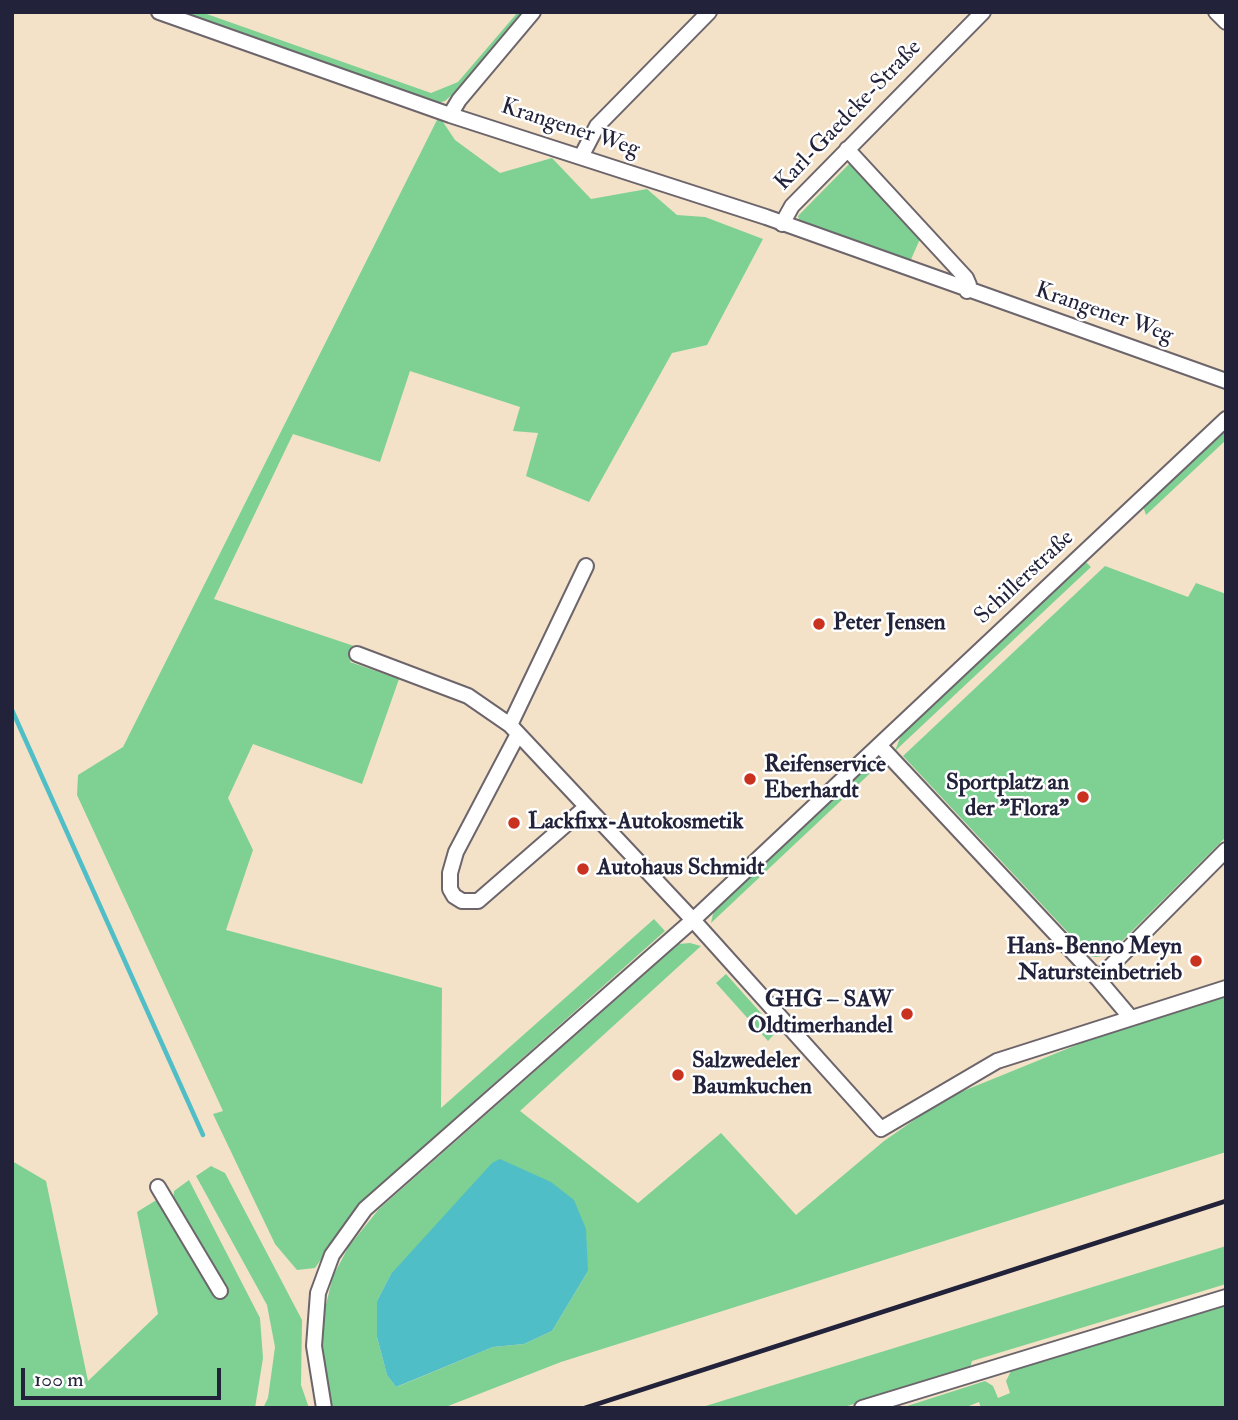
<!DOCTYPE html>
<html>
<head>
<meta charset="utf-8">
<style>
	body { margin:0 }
	#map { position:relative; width:1238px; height:1420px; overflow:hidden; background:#f4e2c8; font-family:"IM FELL Double Pica",serif }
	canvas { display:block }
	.frame { position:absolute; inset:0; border:14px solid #22223b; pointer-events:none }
	.scale { position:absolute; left:21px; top:1368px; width:200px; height:32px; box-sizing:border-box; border:4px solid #22223b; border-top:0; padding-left:9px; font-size:21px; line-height:24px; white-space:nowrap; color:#22223b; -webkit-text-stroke:5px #fff; paint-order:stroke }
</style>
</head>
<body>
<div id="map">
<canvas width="1238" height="1420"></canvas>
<div class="frame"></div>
<div class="scale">100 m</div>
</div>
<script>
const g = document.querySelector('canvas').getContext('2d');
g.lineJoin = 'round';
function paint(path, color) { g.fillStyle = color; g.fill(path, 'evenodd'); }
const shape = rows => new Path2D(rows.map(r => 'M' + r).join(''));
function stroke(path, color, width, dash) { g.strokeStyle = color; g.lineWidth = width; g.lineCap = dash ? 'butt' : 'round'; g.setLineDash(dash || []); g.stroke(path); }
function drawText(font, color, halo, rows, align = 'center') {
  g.font = font + ' "IM FELL Double Pica",serif'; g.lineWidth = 5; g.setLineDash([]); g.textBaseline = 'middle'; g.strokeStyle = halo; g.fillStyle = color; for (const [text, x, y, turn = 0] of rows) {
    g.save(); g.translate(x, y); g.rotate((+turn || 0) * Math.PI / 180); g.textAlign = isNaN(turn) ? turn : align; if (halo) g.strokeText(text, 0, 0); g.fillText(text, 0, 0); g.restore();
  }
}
paint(shape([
	[175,12,201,12,431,93,458,82,518,12,526,12,464,84,445,101,433,104],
	[439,116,455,140,500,173,552,158,591,199,647,189,677,215,705,217,763,239,707,345,672,353,589,502,526,476,538,433,513,431,520,407,410,371,380,462,293,434,214,599,357,647,350,662,399,679,362,784,253,744,228,798,253,850,226,930,442,988,441,1108,654,919,665,931,399,1168,354,1212,315,1268,297,1270,275,1244,213,1114,223,1111,77,795,78,775,123,747],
	[851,162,920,239,909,264,801,226,798,216],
	[1226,429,1226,440,1146,515,1143,506],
	[1085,561,1091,567,895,751,901,735],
	[1105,566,1188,597,1196,583,1226,594,1226,837,1108,955,1096,957,1090,956,903,756],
	[847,764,847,767,699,903],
	[874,764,880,764,711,923,714,909,866,767],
	[690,943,701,946,520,1111,638,1203,721,1133,796,1215,884,1141,946,1098,1128,1024,1226,994,1226,1152,561,1362,443,1408,333,1408,321,1369,321,1325,333,1276,349,1246,379,1209,679,944],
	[588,1271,552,1331,524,1344,493,1347,399,1386,396,1387,387,1375,377,1337,377,1301,391,1274],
	[726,974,777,1031,768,1041,716,983],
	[12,1161,46,1181,88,1381,158,1314,137,1212,158,1199,214,1297,224,1287,173,1203,174,1191,189,1180,260,1318,263,1358,255,1408,12,1408],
	[211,1166,225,1173,302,1320,301,1385,309,1408,263,1408,268,1398,275,1347,267,1305,196,1176],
	[1226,1246,1226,1284,972,1361,970,1368,841,1408,699,1408],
	[1226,1306,1226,1408,981,1408,979,1402,964,1408,901,1408,985,1381,993,1386,998,1398,1010,1393,1006,1381,1012,1369]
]), '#7ed193');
paint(shape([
	[500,1159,551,1182,574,1200,586,1229,588,1271,552,1331,524,1344,493,1347,396,1387,387,1375,377,1337,377,1301,391,1274,492,1163]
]), '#50bec7');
stroke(shape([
	[12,710,203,1135]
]), '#50bec7', 4.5);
const minor = shape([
	[159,12,450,115,766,217,1226,381],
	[1216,12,1226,22],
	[450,115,459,100,533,12],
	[847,149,966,278,969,285,967,291],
	[582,155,597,126,709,12],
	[782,224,792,206,983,12],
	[357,654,468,696,510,725,693,920,881,1129,997,1061,1226,988],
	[510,725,586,566],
	[518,734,456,852,450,873,450,889,454,896,462,901,478,901,586,807],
	[880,746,1098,979,1131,1018],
	[1098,979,1226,850],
	[158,1187,220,1291],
	[324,1408,314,1346,318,1293,332,1255,365,1209,693,920,1226,419],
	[862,1408,1226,1297]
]);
stroke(minor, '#6c656c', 18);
stroke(minor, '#fff', 14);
stroke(shape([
	[585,1408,1226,1201]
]), '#22223b', 4.5);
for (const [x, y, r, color] of [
	[819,624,7,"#c8321e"],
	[750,779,7,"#c8321e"],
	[1083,797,7,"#c8321e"],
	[514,823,7,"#c8321e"],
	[583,869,7,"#c8321e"],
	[1196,961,7,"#c8321e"],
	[907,1014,7,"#c8321e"],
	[678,1075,7,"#c8321e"]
]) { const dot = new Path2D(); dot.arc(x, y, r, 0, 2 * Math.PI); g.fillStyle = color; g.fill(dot); stroke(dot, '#fff', 2.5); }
drawText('23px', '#22223b', '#fff', [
	["Karl-Gaedcke-Straße",849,116,-46],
	["Krangener Weg",570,129,18],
	["Krangener Weg",1104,314,19],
	["Schillerstraße",1025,578,-43]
]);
drawText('bold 23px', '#22223b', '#fff', [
	["Peter Jensen",833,624],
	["Reifenservice",764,766],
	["Eberhardt",764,792],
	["Sportplatz an",1069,784,"right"],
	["der \"Flora\"",1069,810,"right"],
	["Lackfixx-Autokosmetik",528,823],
	["Autohaus Schmidt",597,869],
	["Hans-Benno Meyn",1182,948,"right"],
	["Natursteinbetrieb",1182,974,"right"],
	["GHG – SAW",893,1001,"right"],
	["Oldtimerhandel",893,1027,"right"],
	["Salzwedeler",692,1062],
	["Baumkuchen",692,1088]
], 'left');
</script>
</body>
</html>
